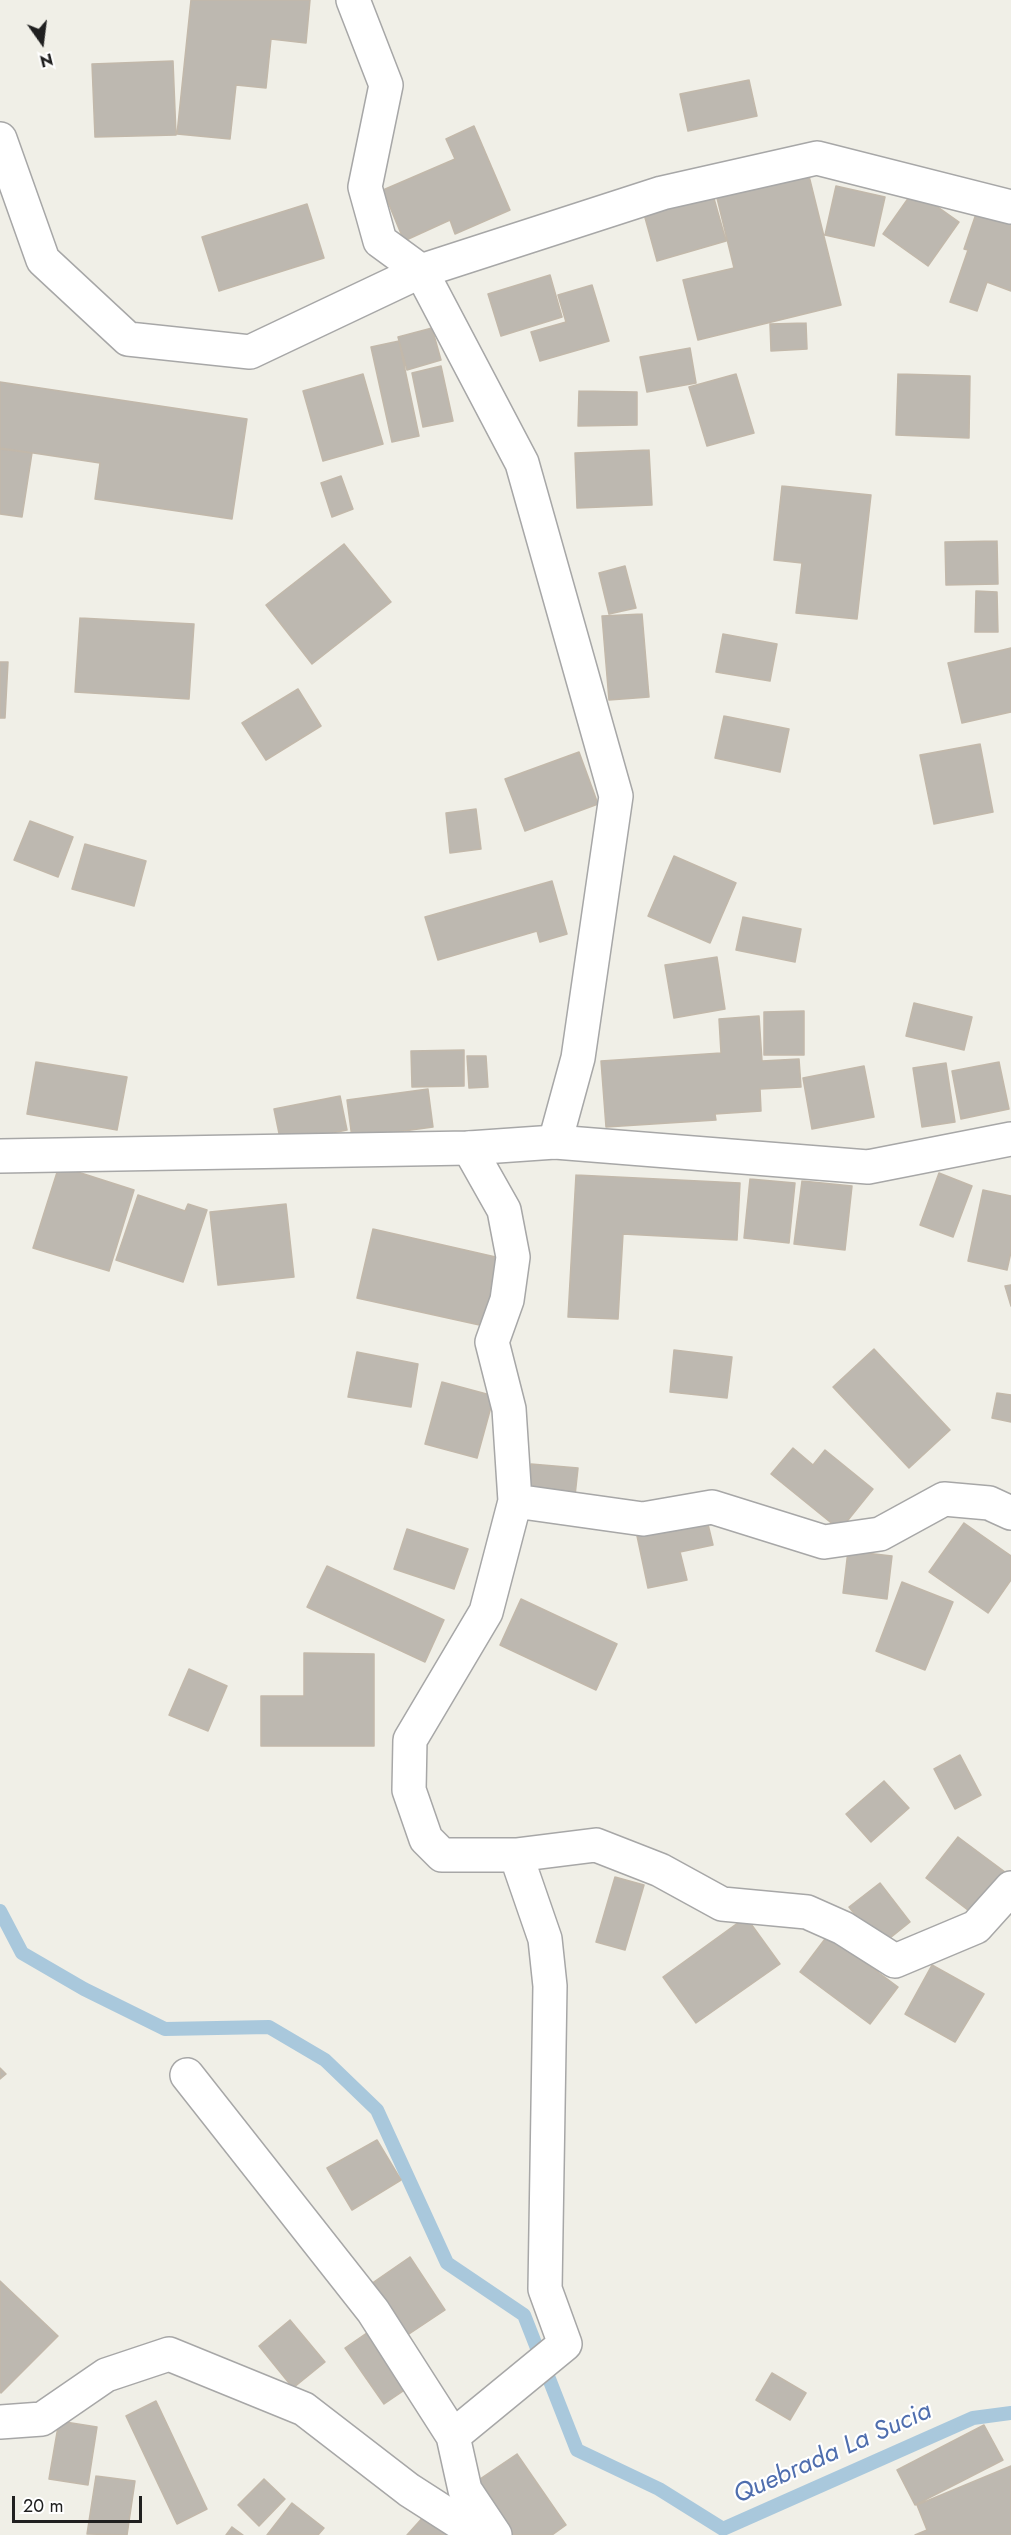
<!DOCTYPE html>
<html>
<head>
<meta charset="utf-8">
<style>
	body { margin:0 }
	#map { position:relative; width:1011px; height:2535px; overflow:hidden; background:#f0efe7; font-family:Jost,sans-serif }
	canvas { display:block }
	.north { position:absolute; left:12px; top:12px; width:60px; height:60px; -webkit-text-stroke:4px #fff; paint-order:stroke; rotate:166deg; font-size:16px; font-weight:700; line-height:24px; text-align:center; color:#202020 }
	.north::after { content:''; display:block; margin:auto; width:21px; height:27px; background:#202020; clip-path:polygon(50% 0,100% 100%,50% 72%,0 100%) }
	.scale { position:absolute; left:12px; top:2496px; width:130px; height:27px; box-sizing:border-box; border:3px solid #202020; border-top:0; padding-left:8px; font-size:18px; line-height:21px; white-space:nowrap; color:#202020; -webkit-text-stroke:4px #fff; paint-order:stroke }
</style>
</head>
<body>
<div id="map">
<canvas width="1011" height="2535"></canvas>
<div class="north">N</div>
<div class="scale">20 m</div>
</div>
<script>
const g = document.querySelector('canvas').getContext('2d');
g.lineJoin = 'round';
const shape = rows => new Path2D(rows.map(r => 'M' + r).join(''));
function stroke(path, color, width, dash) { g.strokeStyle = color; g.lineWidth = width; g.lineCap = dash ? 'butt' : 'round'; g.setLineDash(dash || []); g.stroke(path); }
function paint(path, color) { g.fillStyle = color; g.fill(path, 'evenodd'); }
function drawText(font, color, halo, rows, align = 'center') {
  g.font = font + ' Jost,sans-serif'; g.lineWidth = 4.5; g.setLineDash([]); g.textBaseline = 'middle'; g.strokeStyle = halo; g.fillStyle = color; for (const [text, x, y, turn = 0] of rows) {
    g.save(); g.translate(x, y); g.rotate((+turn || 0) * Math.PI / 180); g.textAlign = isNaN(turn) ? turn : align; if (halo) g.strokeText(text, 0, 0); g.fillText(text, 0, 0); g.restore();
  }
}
stroke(shape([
	[0,1911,22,1953,84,1989,165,2029,269,2027,325,2060,377,2110,447,2263,524,2315,577,2450,659,2489,723,2529,973,2418,1011,2413]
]), '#a9c8dc', 14);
const building = shape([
	[191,0,310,0,306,43,271,39,266,88,236,85,230,139,177,134,191,0],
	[173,61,176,135,95,137,92,64,173,61],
	[749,80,757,116,688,131,680,94,749,80],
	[474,126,510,210,455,234,450,220,404,241,383,190,455,159,446,139,474,126],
	[809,176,841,305,698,340,683,280,734,268,717,198,809,176],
	[836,186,885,197,874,246,825,235,836,186],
	[914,190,959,222,928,266,883,234,914,190],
	[713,195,726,241,657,261,644,214,713,195],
	[307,204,324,258,219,291,202,237,307,204],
	[978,208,1011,219,1011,291,987,282,977,311,950,302,968,250,964,249,978,208],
	[550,275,562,317,501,336,488,294,550,275],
	[592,285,609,341,540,361,531,332,566,322,558,295,592,285],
	[806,323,807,349,771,351,770,324,806,323],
	[432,328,441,360,407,370,398,337,432,328],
	[399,341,419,436,392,442,371,347,399,341],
	[690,348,696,383,647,392,640,357,690,348],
	[441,366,453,421,423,427,412,373,441,366],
	[363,374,383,444,323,461,303,391,363,374],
	[736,374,754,433,707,446,689,387,736,374],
	[898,374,970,376,969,438,896,435,898,374],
	[0,382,247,419,232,519,95,499,100,463,0,448,0,382],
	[579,391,637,392,637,425,578,426,579,391],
	[0,449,32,453,22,517,0,514,0,449],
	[649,450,652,505,577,508,575,453,649,450],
	[341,476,353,509,332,517,321,483,341,476],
	[782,486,871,495,857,619,796,613,802,563,774,560,782,486],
	[997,541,998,584,946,585,945,542,997,541],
	[344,544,391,602,312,664,266,605,344,544],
	[625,566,636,608,609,614,599,573,625,566],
	[976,591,997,592,998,632,975,632,976,591],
	[642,614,649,697,609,700,602,616,642,614],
	[80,618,194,624,189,699,75,692,80,618],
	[723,634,777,644,770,681,716,672,723,634],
	[1011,648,1011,712,962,723,948,663,1011,648],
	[0,662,8,662,5,718,0,718,0,662],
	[298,689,321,726,266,760,242,723,298,689],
	[724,716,789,729,780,772,715,758,724,716],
	[980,744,993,812,934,824,920,755,980,744],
	[579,752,598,804,525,831,505,779,579,752],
	[476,809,481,849,450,853,446,813,476,809],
	[30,821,73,837,58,877,14,860,30,821],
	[85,844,146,861,134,906,72,889,85,844],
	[674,856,736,883,710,943,648,916,674,856],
	[552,881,567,934,540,942,537,931,438,960,425,917,552,881],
	[743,917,801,929,795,962,736,950,743,917],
	[717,957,725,1009,674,1018,665,965,717,957],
	[914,1003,972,1017,964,1050,906,1036,914,1003],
	[804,1011,804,1055,764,1055,764,1012,804,1011],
	[759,1016,762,1061,799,1059,801,1087,760,1089,761,1111,715,1114,716,1120,606,1127,601,1061,721,1053,719,1019,759,1016],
	[464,1050,464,1086,412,1087,411,1051,464,1050],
	[467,1056,486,1056,488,1087,469,1088,467,1056],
	[36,1062,127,1077,117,1130,27,1114,36,1062],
	[999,1062,1009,1109,961,1119,952,1071,999,1062],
	[946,1063,955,1122,922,1127,913,1068,946,1063],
	[864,1066,874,1117,812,1129,803,1078,864,1066],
	[428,1089,433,1127,352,1138,347,1100,428,1089],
	[340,1096,347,1130,281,1143,274,1109,340,1096],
	[59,1166,134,1190,109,1271,33,1248,59,1166],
	[939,1173,972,1186,953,1237,920,1225,939,1173],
	[576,1175,740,1183,737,1240,623,1234,618,1319,568,1317,576,1175],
	[750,1179,795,1183,789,1243,744,1238,750,1179],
	[802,1181,852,1186,845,1250,794,1244,802,1181],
	[983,1190,1011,1196,1011,1252,1007,1270,968,1261,983,1190],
	[138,1195,185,1211,188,1204,207,1210,183,1282,116,1260,138,1195],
	[286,1204,294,1277,218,1285,210,1212,286,1204],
	[373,1229,500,1258,484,1326,357,1298,373,1229],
	[1011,1285,1011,1306,1005,1286,1011,1285],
	[874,1349,950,1430,909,1468,833,1387,874,1349],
	[674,1350,732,1357,727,1398,670,1392,674,1350],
	[357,1352,418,1364,411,1407,348,1397,357,1352],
	[442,1382,494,1396,477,1458,425,1444,442,1382],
	[997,1393,1011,1395,1011,1422,992,1418,997,1393],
	[793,1448,813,1465,825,1450,873,1489,840,1530,771,1474,793,1448],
	[531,1464,578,1468,574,1505,529,1501,531,1464],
	[706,1516,713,1545,680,1552,687,1580,648,1588,636,1531,706,1516],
	[964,1523,1011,1556,1011,1580,988,1613,929,1572,964,1523],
	[407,1529,468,1549,454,1589,394,1569,407,1529],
	[848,1551,892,1556,887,1599,843,1593,848,1551],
	[327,1566,444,1620,425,1662,307,1607,327,1566],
	[902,1582,953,1602,925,1670,876,1651,902,1582],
	[521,1599,617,1644,596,1690,500,1645,521,1599],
	[304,1653,374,1654,374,1746,261,1746,261,1696,304,1696,304,1653],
	[189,1669,227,1686,208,1731,169,1715,189,1669],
	[960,1755,981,1795,955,1809,934,1769,960,1755],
	[884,1781,909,1808,871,1842,846,1814,884,1781],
	[958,1837,1009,1875,977,1917,926,1878,958,1837],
	[615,1877,644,1885,625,1950,596,1942,615,1877],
	[880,1883,910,1922,880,1946,849,1907,880,1883],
	[746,1917,780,1964,696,2023,663,1977,746,1917],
	[828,1935,898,1987,870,2024,800,1972,828,1935],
	[932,1965,984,1994,955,2042,905,2014,932,1965],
	[0,2068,6,2074,0,2079,0,2068],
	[377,2140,401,2180,352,2210,327,2168,377,2140],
	[410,2257,445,2310,403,2338,368,2286,410,2257],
	[0,2281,58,2336,1,2393,0,2392,0,2281],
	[290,2320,325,2362,293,2388,259,2346,290,2320],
	[374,2328,412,2385,384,2404,345,2348,374,2328],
	[772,2373,806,2393,790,2420,756,2400,772,2373],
	[156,2401,207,2509,177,2524,126,2416,156,2401],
	[59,2421,97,2427,88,2485,49,2479,59,2421],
	[984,2425,1003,2460,915,2505,897,2470,984,2425],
	[517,2454,566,2525,552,2535,513,2535,477,2481,517,2454],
	[1011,2466,1011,2535,915,2535,927,2530,917,2505,1011,2466],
	[96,2476,135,2481,127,2535,87,2534,96,2476],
	[264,2479,285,2499,259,2526,238,2505,264,2479],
	[292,2503,324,2528,318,2535,267,2535,292,2503],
	[425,2515,449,2535,407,2535,425,2515],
	[232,2527,243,2535,226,2535,232,2527]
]);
paint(building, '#bdb8b0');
stroke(building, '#c2b8aa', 1.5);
const pedestrian = shape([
	[0,2422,42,2419,106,2375,169,2354,304,2409,409,2490,479,2535]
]);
const minor = shape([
	[353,0,386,85,365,187,380,241,421,271,522,463,616,796,578,1058,555,1142],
	[515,1501,643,1519,712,1507,824,1542,880,1534,944,1499,989,1503,1011,1513],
	[516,1855,596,1845,660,1870,722,1904,807,1912,843,1928,895,1961,976,1927,1011,1888],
	[187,2075,373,2311,453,2436,465,2490,495,2535],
	[453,2436,565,2344,545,2289,550,1986,545,1939,516,1855,442,1855,426,1839,409,1790,410,1740,486,1612,515,1501,509,1409,492,1342,507,1300,513,1257,504,1210,469,1148]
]);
const tertiary = shape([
	[0,139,43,260,128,339,250,352,421,271,662,193,817,158,1011,207],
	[0,1156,469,1148,555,1142,868,1167,1011,1139]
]);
stroke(pedestrian, '#a7a7a7', 36);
stroke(minor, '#a7a7a7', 36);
stroke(tertiary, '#a7a7a7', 36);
stroke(pedestrian, '#fff', 33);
stroke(minor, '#fff', 33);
stroke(tertiary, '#fff', 33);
drawText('italic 26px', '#4f6eae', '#fff', [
	["Quebrada La Sucia",833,2454,-24]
]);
</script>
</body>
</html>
